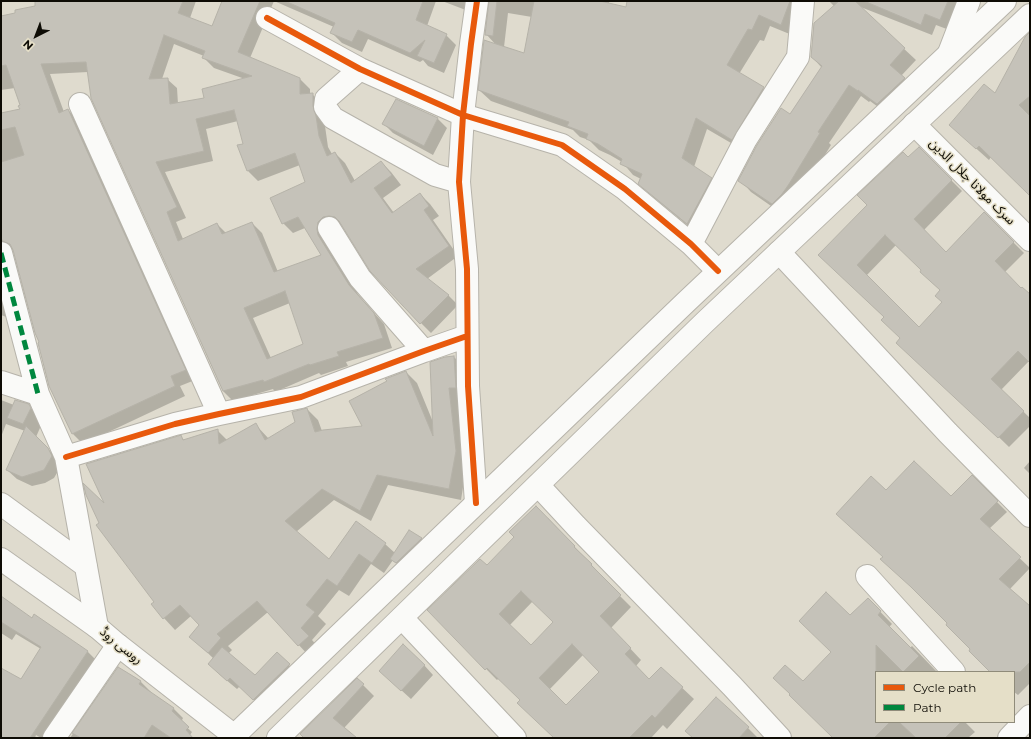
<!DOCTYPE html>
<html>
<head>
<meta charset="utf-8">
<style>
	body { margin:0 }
	#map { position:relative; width:1031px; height:739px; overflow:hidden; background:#dfdbce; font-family:Montserrat,sans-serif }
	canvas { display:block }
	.frame { position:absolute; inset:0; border:2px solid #0e0c05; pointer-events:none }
	.legend { position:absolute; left:875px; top:671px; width:140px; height:52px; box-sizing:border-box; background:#e5dfc8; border:1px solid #8f8b7a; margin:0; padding:5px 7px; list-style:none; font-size:12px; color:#0e0c05 }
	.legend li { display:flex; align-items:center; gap:8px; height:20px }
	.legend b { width:20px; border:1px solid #8f8b7a }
	.north { position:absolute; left:16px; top:16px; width:40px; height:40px; -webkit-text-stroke:3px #e5dfc8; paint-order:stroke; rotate:222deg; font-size:11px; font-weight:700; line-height:16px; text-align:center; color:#0e0c05 }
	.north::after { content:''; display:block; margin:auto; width:14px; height:18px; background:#0e0c05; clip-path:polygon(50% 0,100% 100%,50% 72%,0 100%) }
</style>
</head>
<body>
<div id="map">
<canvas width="1031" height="739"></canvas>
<div class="frame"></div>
<ul class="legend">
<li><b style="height:5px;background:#e8590c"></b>Cycle path</li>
<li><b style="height:5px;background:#00873e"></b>Path</li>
</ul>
<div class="north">N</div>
</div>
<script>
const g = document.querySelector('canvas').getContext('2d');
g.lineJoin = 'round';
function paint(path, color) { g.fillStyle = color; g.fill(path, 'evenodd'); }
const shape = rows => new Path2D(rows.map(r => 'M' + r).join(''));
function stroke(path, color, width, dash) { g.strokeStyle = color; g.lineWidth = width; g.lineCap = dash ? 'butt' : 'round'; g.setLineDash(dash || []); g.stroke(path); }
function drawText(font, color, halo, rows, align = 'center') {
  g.font = font + ' Montserrat,"Noto Sans Arabic",sans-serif'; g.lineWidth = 3; g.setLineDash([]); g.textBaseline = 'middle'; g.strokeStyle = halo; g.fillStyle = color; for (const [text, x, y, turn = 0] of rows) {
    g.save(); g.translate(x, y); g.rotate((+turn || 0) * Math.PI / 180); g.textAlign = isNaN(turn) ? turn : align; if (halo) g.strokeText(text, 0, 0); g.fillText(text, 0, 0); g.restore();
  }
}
paint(shape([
	[36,1,196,1,190,18,212,27,223,1,274,1,250,58,300,79,310,89,310,94,312,94,322,104,322,117,325,126,328,147,332,154,335,153,345,163,355,181,381,162,391,172,401,185,383,198,394,213,420,194,430,204,439,216,433,220,458,256,427,279,449,296,458,305,431,333,421,323,344,226,340,225,328,246,359,296,384,324,392,348,346,362,348,366,321,375,319,373,275,392,273,389,233,401,223,391,92,97,88,72,50,74,64,112,68,110,78,120,195,380,180,386,185,396,83,444,73,434,40,342,14,251,12,250,2,240,1,238,1,114,21,110,21,106,15,88,1,90,1,17,16,14,36,7],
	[174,44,204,56,204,58,214,68,245,79,205,99,178,104,177,88,167,79,162,79],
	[238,121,244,144,239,146,248,171,258,181,300,165,306,182,283,223,293,233,305,228,322,255,278,272,262,233,252,223,227,234,217,224,183,239,176,222,186,218,165,172,213,161,206,129],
	[290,303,304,344,271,358,253,318],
	[274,1,436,1,427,26,446,35,456,45,444,73,428,66,423,60,420,62,368,39,362,52,342,43,332,33,334,27],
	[442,1,475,1,471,12],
	[490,1,609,1,609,4,626,8,629,1,802,1,792,35,770,26,764,41,760,40,739,74,763,88,775,100,743,150,707,129,694,167,711,179,722,190,699,235,651,195,640,184,641,179,633,175,622,162,610,155,599,150,589,140,580,137,573,130,491,101,479,90,496,45,486,34],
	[508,13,532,17,525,54,504,47],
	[829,1,964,1,952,31,936,25,932,35,858,6,916,60,901,76,916,90,889,115,870,101,869,102,861,96,829,143,831,145,800,196,784,215,751,192,740,180,790,115,822,68,812,57,834,6],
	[1030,34,1030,196,991,157,989,160,950,125,995,95],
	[396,100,438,119,447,128,433,155,393,133,384,124],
	[919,148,962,191,924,230,946,253,984,213,1024,253,1004,273,1021,290,1030,296,1030,362,1029,361,1001,390,1030,418,1030,426,1009,447,976,415,901,338,885,318,830,265,868,205],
	[896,245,923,270,921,272,941,291,943,303,919,328,866,276],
	[1,279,9,318,1,315],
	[454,357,465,368,467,462,461,500,388,485,371,521,334,500,296,532,329,561,385,544,395,553,409,531,422,539,431,548,401,568,393,560,384,573,371,564,349,596,339,590,318,616,326,624,312,640,319,648,310,657,268,612,228,646,232,650,228,654,255,677,277,653,299,675,263,709,240,686,237,689,219,674,214,659,190,636,200,625,191,616,175,630,152,605,155,602,100,523,107,508,181,437,185,441,217,430,227,440,255,424,269,439,297,423,307,409,318,420,322,431,364,427,406,372,417,383,433,422],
	[1,400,14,405,28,405,41,418,43,421,36,437,58,459,61,466,54,478,45,483,32,486,17,479,7,470,25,431,6,424,1,437],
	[1030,461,1030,474,1024,468],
	[972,477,1007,512,989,529,1030,568,1010,589,1030,607,1030,683,1018,695,1014,692,1014,672,991,672,949,623,884,557,886,492,951,497],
	[548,518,585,558,602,576,601,577,631,607,611,628,641,660,636,666,650,680,661,668,694,699,667,729,663,725,651,738,554,738,519,703,522,701,499,678,497,680,428,610,487,567],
	[533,601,554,622,531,647,509,626],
	[583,655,600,672,566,706,549,690],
	[1,597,32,619,35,616,88,652,97,661,46,738,41,738,36,735,35,738,1,738,1,669,22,680,41,649,16,634,12,640,1,633],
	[868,599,892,624,889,627,910,648,912,646,937,672,876,672,876,722,965,722,975,732,968,738,834,738,803,682,832,652,850,617],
	[424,665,433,675,411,699,390,680],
	[118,668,141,682,151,692,150,693,174,709,183,718,181,722,192,732,188,738,70,738],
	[357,679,374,696,344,728,355,738,305,738],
	[717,699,748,728,757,737,757,738,693,738]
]), '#0003');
const building = shape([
	[35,1,183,1,178,13,212,26,222,1,260,1,238,52,300,78,300,94,313,93,313,106,316,116,319,136,327,156,335,152,351,183,381,161,392,175,374,188,392,213,420,193,429,206,424,210,449,246,416,269,449,295,420,324,370,271,339,221,335,217,329,216,323,217,318,222,317,229,318,235,349,285,374,313,383,338,337,352,339,356,310,365,309,364,264,382,263,380,223,391,91,98,86,62,41,64,59,113,68,109,186,370,171,376,175,386,72,434,49,386,38,343,39,342,35,333,13,250,10,244,2,241,1,236,1,162,24,155,15,127,1,130,1,113,20,109,18,106,20,105,6,65,1,66,1,16,15,13,15,10,35,6,35,1],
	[164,35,205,51,202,58,252,76,202,89,204,98,170,104,168,78,149,79,164,35],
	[234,110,243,144,237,145,247,171,295,153,305,182,270,198,282,224,298,217,321,255,274,272,252,222,222,234,217,223,178,241,167,212,177,207,156,162,204,151,196,119,234,110],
	[285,291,303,344,267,359,244,308,285,291],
	[285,1,423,1,416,20,447,34,434,63,417,56,425,40,410,53,358,30,352,42,330,33,335,23,285,1],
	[489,1,497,1,493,36,485,35,489,1],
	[534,1,600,1,626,7,627,1,790,1,781,25,759,15,752,30,748,29,727,65,764,87,732,140,696,118,682,158,712,178,687,224,638,184,642,174,620,164,622,159,598,144,586,139,588,134,567,126,569,122,478,90,484,40,524,53,534,1],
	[839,1,855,1,905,48,890,65,905,78,877,104,858,90,858,91,849,85,818,132,820,133,789,184,782,194,772,204,738,181,757,145,781,108,790,114,822,66,811,57,814,23,839,1],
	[864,1,948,1,940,20,925,14,921,25,864,1],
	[1030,32,1030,96,1019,105,1030,116,1030,196,979,146,976,149,949,125,984,84,995,93,1025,37,1030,32],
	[396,99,438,118,424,146,382,124,396,99],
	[919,147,952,180,914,219,946,252,984,212,1014,242,995,261,1021,288,1022,287,1030,294,1030,363,1018,351,991,379,1024,411,998,438,896,343,900,338,881,320,884,317,818,255,867,205,857,195,903,152,908,157,919,147],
	[885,235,921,270,920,272,940,290,935,296,942,302,919,327,857,265,885,235],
	[454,356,456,388,449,388,456,451,449,489,377,475,360,511,322,489,285,521,329,559,356,521,386,543,372,563,359,554,337,586,327,579,306,605,315,612,301,628,309,636,298,646,257,601,217,634,221,638,208,653,189,637,199,625,180,605,163,619,151,604,154,602,96,525,99,523,86,495,83,483,104,503,86,464,178,436,181,435,183,440,218,429,219,444,256,423,265,440,295,422,292,412,307,408,315,432,323,430,362,426,349,401,387,381,385,379,406,371,433,436,430,362,445,357,454,356],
	[15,400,29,404,31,408,23,424,7,418,15,400],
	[26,426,48,448,52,456,44,470,22,477,6,470,26,426],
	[914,461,951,496,972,475,998,501,980,519,1021,557,999,579,1030,606,1030,662,1020,672,990,672,969,651,970,649,946,625,947,623,911,587,880,559,883,557,836,514,871,476,886,490,914,461],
	[536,506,575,546,574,547,592,564,591,565,621,595,600,616,631,648,625,654,649,679,661,667,683,687,655,718,652,715,629,738,554,738,517,703,520,700,487,668,485,670,427,610,480,559,487,565,514,537,509,532,536,506],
	[521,591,553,622,531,645,499,614,521,591],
	[572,644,599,672,566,705,539,678,572,644],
	[409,530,422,538,396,563,390,559,409,530],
	[826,592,850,615,868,598,881,611,878,615,919,656,903,672,876,645,876,722,890,722,874,738,833,738,789,695,790,694,773,678,785,665,803,681,831,652,799,621,826,592],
	[1,596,32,618,34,614,88,651,30,738,1,738,1,668,21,679,41,647,1,622,1,596],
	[403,644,425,665,401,691,379,671,403,644],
	[222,647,255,675,277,652,290,664,253,700,230,678,227,681,208,664,222,647],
	[118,667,141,681,139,684,174,708,172,711,189,727,186,730,193,738,171,738,152,725,144,738,81,738,72,733,118,667],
	[357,678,364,684,333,718,357,738,304,738,300,734,357,678],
	[716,697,749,727,739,738,693,738,685,731,716,697],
	[899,722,961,722,945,738,916,738,899,722]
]);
paint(building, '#c5c2b9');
stroke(building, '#b5b2a8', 1);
const minor = shape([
	[267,18,360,69,463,115,562,145,625,189,691,244,718,271],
	[949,53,969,1],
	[360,69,326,99,325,107,333,118,435,175,459,182],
	[80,104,219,414],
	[914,124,1030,240],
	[329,228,360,278,424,351],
	[691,244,746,139,798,57,803,1],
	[779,252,948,433,1030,516],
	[1,253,38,394,66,457,97,627],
	[1,382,38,394],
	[66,457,175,424,219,414,301,397,424,351,467,336],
	[538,485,576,526,732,686,780,738],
	[476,503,468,386,467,269,459,182,463,115,471,44,477,1],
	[1,504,86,566],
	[867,576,954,672],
	[402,618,515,738],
	[54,738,118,645],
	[1009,738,1030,716]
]);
const major = shape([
	[1,559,97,627,118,645,237,738],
	[234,736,686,302,1005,1],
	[278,738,705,322,1030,15]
]);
stroke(minor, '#b6b3aa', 24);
stroke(major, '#b6b3aa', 24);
stroke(minor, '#fafaf8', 22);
stroke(major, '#fafaf8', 22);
stroke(shape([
	[1,253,38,394]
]), '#00873e', 5, [10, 5]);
stroke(shape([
	[267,18,360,69,463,115,562,145,625,189,691,244,718,271],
	[66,457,175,424,219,414,301,397,424,351,467,336],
	[476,503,468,386,467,269,459,182,463,115,471,44,477,1]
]), '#e8590c', 6);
drawText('13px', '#0e0c05', '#e5dfc8', [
	["سرک مولانا جلال الدین",972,182,45],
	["روسی روڈ",121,646,39]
]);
</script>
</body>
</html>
